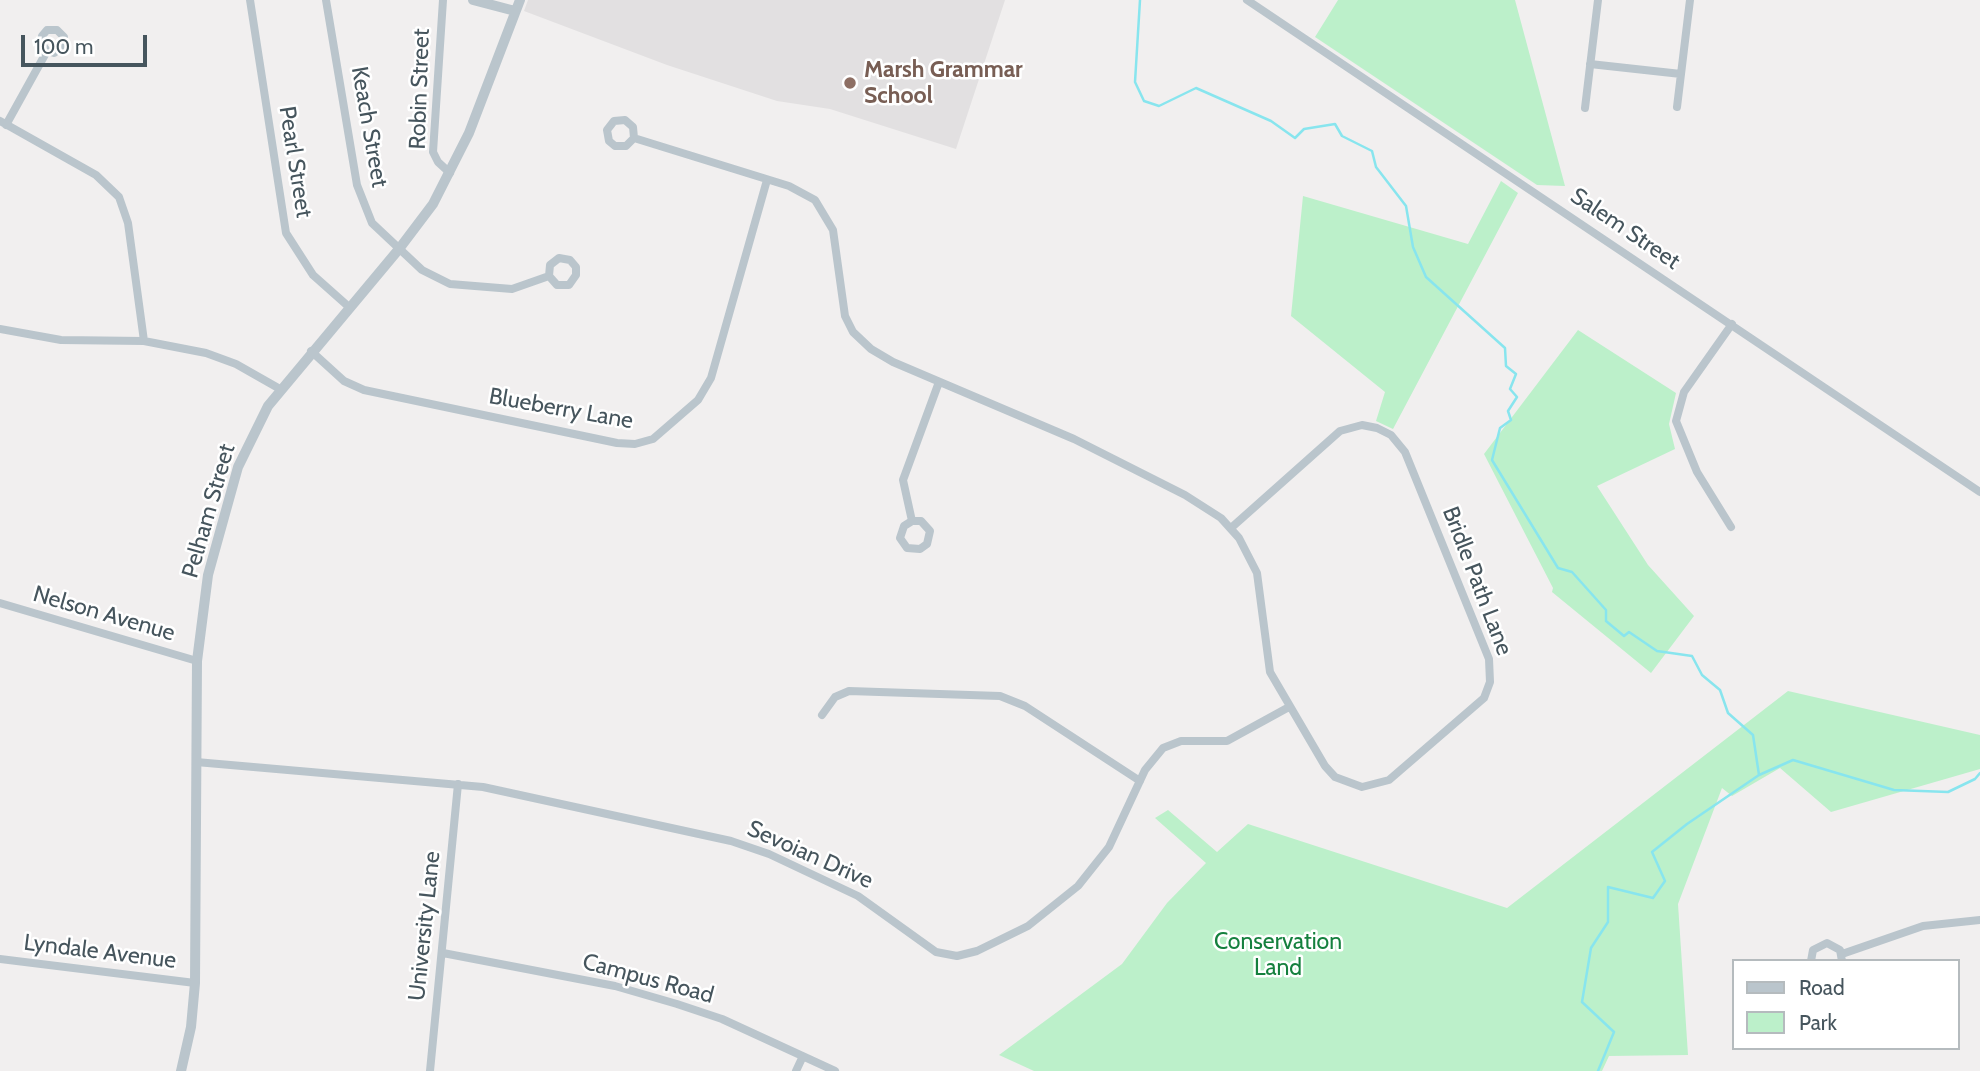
<!DOCTYPE html>
<html>
<head>
<meta charset="utf-8">
<style>
	body { margin:0 }
	#map { position:relative; width:1980px; height:1071px; overflow:hidden; background:#f1efef; font-family:Cabin,sans-serif }
	canvas { display:block }
	.legend { position:absolute; left:1732px; top:959px; width:228px; height:91px; box-sizing:border-box; background:#fff; border:2px solid #b5bbbe; margin:0; padding:9px 12px; list-style:none; font-size:21px; color:#46555d }
	.legend li { display:flex; align-items:center; gap:14px; height:35px }
	.legend b { width:35px; border:2px solid #b5bbbe }
	.scale { position:absolute; left:21px; top:35px; width:126px; height:32px; box-sizing:border-box; border:4px solid #46555d; border-top:0; padding-left:9px; font-size:21px; line-height:24px; white-space:nowrap; color:#46555d; -webkit-text-stroke:5px #fff; paint-order:stroke }
</style>
</head>
<body>
<div id="map">
<canvas width="1980" height="1071"></canvas>
<ul class="legend">
<li><b style="height:9px;background:#bac5cc"></b>Road</li>
<li><b style="height:19px;background:#bcf0ca"></b>Park</li>
</ul>
<div class="scale">100 m</div>
</div>
<script>
const g = document.querySelector('canvas').getContext('2d');
g.lineJoin = 'round';
function paint(path, color) { g.fillStyle = color; g.fill(path, 'evenodd'); }
const shape = rows => new Path2D(rows.map(r => 'M' + r).join(''));
function stroke(path, color, width, dash) { g.strokeStyle = color; g.lineWidth = width; g.lineCap = dash ? 'butt' : 'round'; g.setLineDash(dash || []); g.stroke(path); }
function drawText(font, color, halo, rows, align = 'center') {
  g.font = font + ' Cabin,sans-serif'; g.lineWidth = 5; g.setLineDash([]); g.textBaseline = 'middle'; g.strokeStyle = halo; g.fillStyle = color; for (const [text, x, y, turn = 0] of rows) {
    g.save(); g.translate(x, y); g.rotate((+turn || 0) * Math.PI / 180); g.textAlign = isNaN(turn) ? turn : align; if (halo) g.strokeText(text, 0, 0); g.fillText(text, 0, 0); g.restore();
  }
}
paint(shape([
	[528,0,1005,0,956,149,830,109,777,101,667,65,524,11]
]), '#e2e0e1');
paint(shape([
	[1338,0,1515,0,1565,186,1537,185,1315,37],
	[1501,181,1518,193,1393,429,1376,421,1385,392,1291,316,1303,196,1468,244],
	[1578,330,1676,393,1669,424,1675,449,1597,486,1648,565,1694,616,1651,673,1552,592,1553,588,1484,454],
	[1788,691,1980,735,1980,769,1831,812,1780,768,1732,796,1722,788,1678,904,1688,1055,1609,1056,1602,1071,1034,1071,999,1055,1122,964,1167,903,1206,863,1155,818,1168,810,1217,852,1248,824,1507,908]
]), '#bcf0ca');
stroke(shape([
	[1140,0,1135,82,1144,101,1159,106,1196,88,1271,121,1295,138,1304,129,1335,124,1342,136,1372,151,1376,167,1406,206,1413,247,1426,277,1505,348,1506,366,1516,374,1510,389,1517,397,1508,411,1511,420,1500,428,1492,460,1558,568,1572,572,1606,610,1606,621,1624,636,1629,632,1657,651,1692,656,1702,675,1720,690,1728,713,1753,735,1759,775,1687,824,1652,852,1665,881,1653,898,1608,887,1608,922,1591,948,1582,1002,1614,1032,1598,1071],
	[1759,775,1793,760,1894,790,1948,792,1975,779,1980,773]
]), '#88e5ee', 2.5);
stroke(shape([
	[250,0,286,233,313,275,349,307],
	[326,0,357,185,372,223,422,270,450,284,512,289,549,276,550,265,559,258,570,260,576,267,576,275,569,285,557,285,549,276],
	[443,0,433,152,438,162,450,173],
	[1247,0,1980,492],
	[1590,64,1681,74],
	[1677,107,1690,0],
	[1585,108,1598,0],
	[0,121,96,175,119,197,128,223,144,341],
	[6,125,47,51,54,53,62,47,64,37,57,30,47,30,42,36,41,43,47,51],
	[634,138,633,127,625,120,614,121,607,130,609,141,615,146,626,146,634,138,789,186,815,200,833,230,845,316,853,332,871,349,893,362,1074,439,1185,495,1221,518,1239,538,1257,573,1270,672,1325,766,1335,777,1362,787,1389,780,1484,698,1490,682,1489,659,1405,452,1391,435,1377,428,1362,425,1340,431,1231,528],
	[0,329,61,340,144,341,206,353,236,364,280,389],
	[311,351,344,381,364,390,617,443,635,444,653,439,698,400,711,378,767,180],
	[912,521,904,526,900,538,907,548,920,549,927,544,930,531,921,521,912,521,903,480,939,382],
	[1731,527,1697,472,1676,421,1684,392,1732,324],
	[0,603,197,661],
	[822,715,835,697,849,691,1000,696,1025,706,1140,781],
	[196,762,483,787,731,841,769,854,858,896,936,952,957,956,977,951,1028,926,1078,886,1109,847,1145,770,1163,748,1181,741,1227,741,1289,707],
	[443,953,615,986,677,1004,722,1019,835,1071],
	[1842,954,1923,926,1980,920],
	[0,959,195,983],
	[1811,961,1813,950,1827,943,1840,950,1842,961],
	[430,1071,458,784],
	[796,1071,803,1056]
]), '#bac5cc', 8);
stroke(shape([
	[473,0,515,11],
	[181,1071,191,1027,195,983,197,661,208,575,238,467,268,406,399,249,433,204,469,133,520,0]
]), '#bac5cc', 10);
for (const [x, y, r, color] of [
	[850,83,7,"#8d6e63"]
]) { const dot = new Path2D(); dot.arc(x, y, r, 0, 2 * Math.PI); g.fillStyle = color; g.fill(dot); stroke(dot, '#fff', 2.5); }
drawText('bold 23px', '#785e54', '#fff', [
	["Marsh Grammar",864,70],
	["School",864,96]
], 'left');
drawText('23px', '#46555d', '#fff', [
	["Robin Street",420,89,-88],
	["Keach Street",369,127,80],
	["Pearl Street",295,162,81],
	["Salem Street",1625,229,34],
	["Blueberry Lane",561,409,10],
	["Pelham Street",209,511,-74],
	["Bridle Path Lane",1477,581,69],
	["Nelson Avenue",104,614,16],
	["Sevoian Drive",810,855,24],
	["University Lane",425,926,-84],
	["Lyndale Avenue",100,952,7],
	["Campus Road",648,979,15]
]);
drawText('23px', '#15803e', '#fff', [
	["Conservation",1278,942],
	["Land",1278,968]
]);
</script>
</body>
</html>
